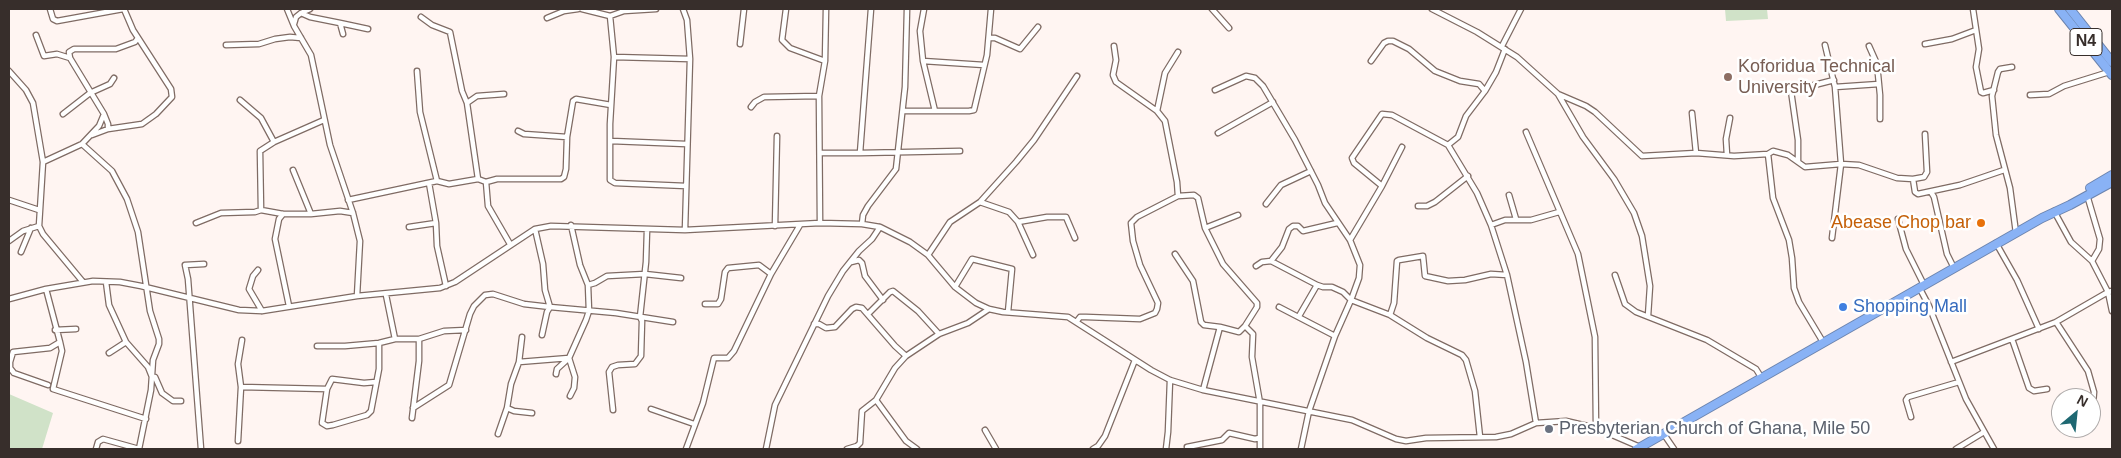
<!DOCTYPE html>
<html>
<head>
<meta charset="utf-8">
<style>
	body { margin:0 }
	#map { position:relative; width:2121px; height:458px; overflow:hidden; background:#fff5f2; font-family:Arial,sans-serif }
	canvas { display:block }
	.frame { position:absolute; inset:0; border:10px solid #372e2b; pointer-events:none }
	.north { position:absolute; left:2051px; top:388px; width:50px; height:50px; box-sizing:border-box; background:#fff; border:1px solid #afabaa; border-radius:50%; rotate:28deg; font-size:14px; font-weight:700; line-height:20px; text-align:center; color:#372e2b }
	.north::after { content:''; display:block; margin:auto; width:18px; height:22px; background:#1e6872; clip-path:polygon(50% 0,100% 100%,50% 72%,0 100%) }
</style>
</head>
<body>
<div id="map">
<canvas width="2121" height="458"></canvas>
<div class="frame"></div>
<div class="north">N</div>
</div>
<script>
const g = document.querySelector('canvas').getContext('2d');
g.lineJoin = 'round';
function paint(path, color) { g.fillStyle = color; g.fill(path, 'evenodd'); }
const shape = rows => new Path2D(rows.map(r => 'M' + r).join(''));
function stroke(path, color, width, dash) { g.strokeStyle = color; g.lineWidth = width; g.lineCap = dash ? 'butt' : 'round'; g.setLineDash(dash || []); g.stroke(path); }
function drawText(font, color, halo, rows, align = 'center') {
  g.font = font + ' Arial,sans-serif'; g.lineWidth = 5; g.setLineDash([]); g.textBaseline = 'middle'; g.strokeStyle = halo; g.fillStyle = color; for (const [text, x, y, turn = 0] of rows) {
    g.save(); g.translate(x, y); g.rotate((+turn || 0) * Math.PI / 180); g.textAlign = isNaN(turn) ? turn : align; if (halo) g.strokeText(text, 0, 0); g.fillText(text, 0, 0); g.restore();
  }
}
paint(shape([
	[1725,9,1767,9,1768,19,1726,21],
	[9,394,53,413,42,449,9,449]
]), '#d0e2c8');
const street = shape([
	[50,9,53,19,57,21,123,9],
	[287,9,294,26,311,55,330,145,353,213,360,241,357,296],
	[582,9,610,16,624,11,656,9],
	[683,9,687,20,690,59,685,230],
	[786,9,782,40,790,48,825,61],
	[871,9,860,153,960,151],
	[1212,9,1229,28],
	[1432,9,1477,32,1517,57,1558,94,1586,106,1595,112,1642,156,1696,153,1734,156,1768,154,1773,198,1789,240,1792,258,1794,288,1799,302,1823,342],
	[1973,9,1979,49,1976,67,1981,92,1983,93,1994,90],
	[301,13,310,17,340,23,343,34],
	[610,16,614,57,610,124,610,180,615,183,686,186],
	[421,17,432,25,450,32,462,91,467,103,478,179],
	[547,18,564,11,578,9],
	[340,23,368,29],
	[294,24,296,17,301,13,310,9],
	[36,35,44,56,57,54,70,58],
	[989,38,995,38,1020,49,1038,27],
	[740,44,744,9],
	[1925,44,1952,39,1976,30],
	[226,45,259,44,275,39,290,37,301,38],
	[1825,45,1835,87,1841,164,1832,238],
	[1114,46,1116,60,1113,75,1116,82,1157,111,1165,121,1177,182,1178,196],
	[1502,46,1521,9],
	[1869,46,1877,64,1880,95,1880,119],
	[614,57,690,59],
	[923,61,920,31,924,9],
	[1371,61,1384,43,1388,41,1393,41,1409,49,1435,71,1460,81,1479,84,1485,91,1466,116,1458,137,1448,145],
	[2012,67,2000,69,1998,72,1992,96,1996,135,2010,188,2016,233],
	[9,71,26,90,33,103,43,162,39,226,43,234,83,282],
	[417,71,420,112,437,181],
	[1835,87,1879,84],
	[1215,90,1246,76,1255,78,1263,86,1295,140,1318,185,1325,203,1350,240,1360,265,1359,278,1351,300,1335,336,1309,411,1301,449],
	[1485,91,1496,72,1505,49],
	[1558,94,1583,137,1614,179,1634,213,1642,236,1650,286,1648,316],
	[2030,95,2049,94,2064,86,2109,72],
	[240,100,261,118,274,142],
	[467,103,477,96,504,94],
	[751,107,755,102,764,97,819,96],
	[903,111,969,111,974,110,987,55,991,9],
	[935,111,923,61,984,65],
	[1157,111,1165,73,1178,52],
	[1692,113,1696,153],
	[63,114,90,93,110,84,114,78],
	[104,114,108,124,108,129],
	[518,131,524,134,567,137],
	[1526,132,1578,254,1595,337,1596,428],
	[1218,133,1273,102],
	[92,135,108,129,142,124,156,114,172,97,171,89,133,30,124,9],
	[611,141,686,144],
	[82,144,112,171,127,199,138,232,150,311,159,339,159,344,153,360,151,390,139,449],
	[820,153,860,153],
	[1768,154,1773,151,1788,155,1805,167,1841,164,1859,165,1897,178,1913,179,1924,177,1927,172,1925,134],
	[1727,155,1726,139,1730,118],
	[1798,161,1798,140,1791,91,1834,80],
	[43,162,82,144,99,126,104,114,70,58,69,52,74,49,116,49,135,42,138,38],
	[293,170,311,214],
	[1913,179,1915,192,1918,194,1960,185,2004,170],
	[486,182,488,206,510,244],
	[429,183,436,223,437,246,446,286],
	[1382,186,1402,147],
	[1931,192,1934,197,1947,254,1954,268],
	[1509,195,1516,219],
	[2087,195,2100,239,2099,249,2092,261],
	[9,200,39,210],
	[348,200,437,181,449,184,478,179,486,182,497,179,561,179,564,177,566,169,567,137,573,101,576,99,611,105],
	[980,202,1009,212,1018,222,1033,255],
	[1266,204,1281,185,1311,171],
	[1418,206,1427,206,1435,202,1468,176],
	[261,210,260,151,274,142,324,120],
	[2054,211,2071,242,2092,261,2108,292,2112,311],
	[283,214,279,219,275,239,289,306],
	[1898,219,1906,249,1924,285],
	[1018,222,1047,217,1066,217,1075,238],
	[196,223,221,213,255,212,261,210,283,214,311,214,340,211,353,213],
	[820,223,819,96,825,61,826,9],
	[862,224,863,215,868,206,896,169,905,87,907,9],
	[1491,225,1505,220,1531,220,1559,212],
	[775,226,777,136],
	[409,227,436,223],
	[1205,228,1223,264,1257,303,1257,307,1245,326],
	[1350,240,1382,186,1354,163,1352,158,1382,114,1392,115,1448,145,1477,193,1491,225,1507,275,1526,362,1536,423],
	[9,241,23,231,39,226],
	[1996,243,2017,280,2039,329],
	[21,252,31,228],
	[1175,254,1193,281,1201,322,1204,325,1220,327,1203,390],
	[928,255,950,222,980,202,1016,162,1034,140,1077,76],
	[1271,261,1282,247,1289,229,1293,226,1298,226,1303,231,1337,223],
	[851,262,859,260,862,263,865,276,883,300],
	[1256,266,1262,262,1271,261,1317,285,1323,287,1332,287,1343,292,1351,300,1390,315,1427,338,1462,355,1466,360,1475,391,1480,437],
	[258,270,253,276,249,289,262,311],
	[1615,275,1625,304,1636,312,1707,340,1756,369,1761,377],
	[106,282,109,305,126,342,148,367,152,377,155,377,162,393,173,401,181,401],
	[588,285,595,283,607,276,645,274,681,278],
	[955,287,972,259,1012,269,1008,312],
	[1919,287,1929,306,1966,399,1994,449],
	[46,289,60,342,50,348,13,352,10,362,10,368,14,373,48,385],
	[386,295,395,339],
	[9,299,46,289,93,281,120,282,141,286,239,310,262,311,357,296,440,288,455,282,535,229,551,226,685,230,820,223,862,224,880,227,910,242,928,255,955,287,976,303,989,309,1003,312,1068,317,1151,370,1170,380,1203,390,1352,420,1396,439,1406,441,1426,438,1496,437,1511,434,1536,423,1566,421,1596,428,1640,447],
	[705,304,718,304,721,299,725,272,728,268,759,265,771,274],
	[1279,307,1335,336],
	[868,314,890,292,893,291,918,311,939,334],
	[1390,315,1394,303,1397,261,1399,260,1423,256,1425,276,1448,281,1465,280,1491,274,1507,275],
	[1299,316,1317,285],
	[1077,321,1080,317,1086,317,1140,319,1155,313,1157,309,1158,303,1140,265,1133,241,1131,223,1137,217,1178,196,1194,195,1198,198,1205,228,1238,215],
	[2056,322,2088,371,2094,392,2092,416],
	[814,324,819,324,826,328,835,327,852,309,856,307,862,308,895,346,906,356],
	[1220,327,1239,332,1245,326,1253,334,1252,357,1260,403,1260,449],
	[55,330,76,329],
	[542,335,547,312,550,307,616,313,673,322],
	[522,337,519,362,511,384,507,408,514,411,532,413],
	[2012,339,2029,388,2034,391,2047,389],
	[60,342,62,351,53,389,146,419],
	[317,346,345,346,379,343,395,339,419,339,444,331,466,330],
	[109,353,126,342],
	[519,362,569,358,586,320,589,311,588,285,580,265,571,225],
	[1951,362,2056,322,2108,292,2112,291],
	[556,374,557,369,569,358,575,377,574,388,570,396],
	[376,382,364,383,332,379,327,389,322,423,327,426,333,425,367,415,371,411,379,369,379,343],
	[241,387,327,389],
	[876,400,906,441,917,449],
	[413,408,449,385,470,314,474,306,485,295,493,294,524,304,550,307,545,290,543,264,535,229],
	[651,409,694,424],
	[613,410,609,372,612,367,618,365,635,364,641,356,642,321,640,317,646,262,647,230],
	[1911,417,1906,400,1908,397,1959,382],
	[412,418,419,361,419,339],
	[985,430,996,449],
	[1663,433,1674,449],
	[498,434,507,408],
	[238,441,241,387,238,364,242,340],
	[1187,447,1222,440,1229,433,1255,439,1259,438],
	[96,449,98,442,103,439,139,449],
	[201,449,188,279,185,265,204,264],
	[686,449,703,403,714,358,728,358,734,351,771,274,800,225],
	[766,449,775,405,828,296,843,271,859,251,872,239,880,227],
	[847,449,857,446,860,443,862,411,876,400,895,368,906,356,939,334,968,323,989,309],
	[1093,449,1098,446,1105,436,1135,360],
	[1166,449,1168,432,1170,380],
	[1956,449,1984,432]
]);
const highway = shape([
	[2059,9,2112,75],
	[2070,9,2112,62],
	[2090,188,2112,175],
	[1637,449,2042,218,2070,205,2112,182]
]);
stroke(street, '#7f6b64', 7);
stroke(highway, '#6c84ae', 10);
stroke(street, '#fff', 4.5);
stroke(highway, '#89b2f5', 8);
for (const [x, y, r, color] of [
	[1728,77,5,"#8d6e63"],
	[1981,223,5,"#e8710a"],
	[1843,307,5,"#3f7fe0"],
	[1549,429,5,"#6b7280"]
]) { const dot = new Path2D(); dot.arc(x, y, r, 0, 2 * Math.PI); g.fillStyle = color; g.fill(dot); stroke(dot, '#fff', 2); }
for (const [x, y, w] of [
	[2086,42,32]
]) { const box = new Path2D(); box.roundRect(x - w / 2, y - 13.5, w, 27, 4); g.fillStyle = '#fff'; g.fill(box); stroke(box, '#372e2b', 1); }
drawText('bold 16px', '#372e2b', null, [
	["N4",2086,42]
]);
drawText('18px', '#785e54', '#fff', [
	["Koforidua Technical",1738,67],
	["University",1738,88]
], 'left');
drawText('18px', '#c56008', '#fff', [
	["Abease Chop bar",1971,223]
], 'right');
drawText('18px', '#366cbe', '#fff', [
	["Shopping Mall",1853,307]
], 'left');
drawText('18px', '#5b616d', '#fff', [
	["Presbyterian Church of Ghana, Mile 50",1559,429]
], 'left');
</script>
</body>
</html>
